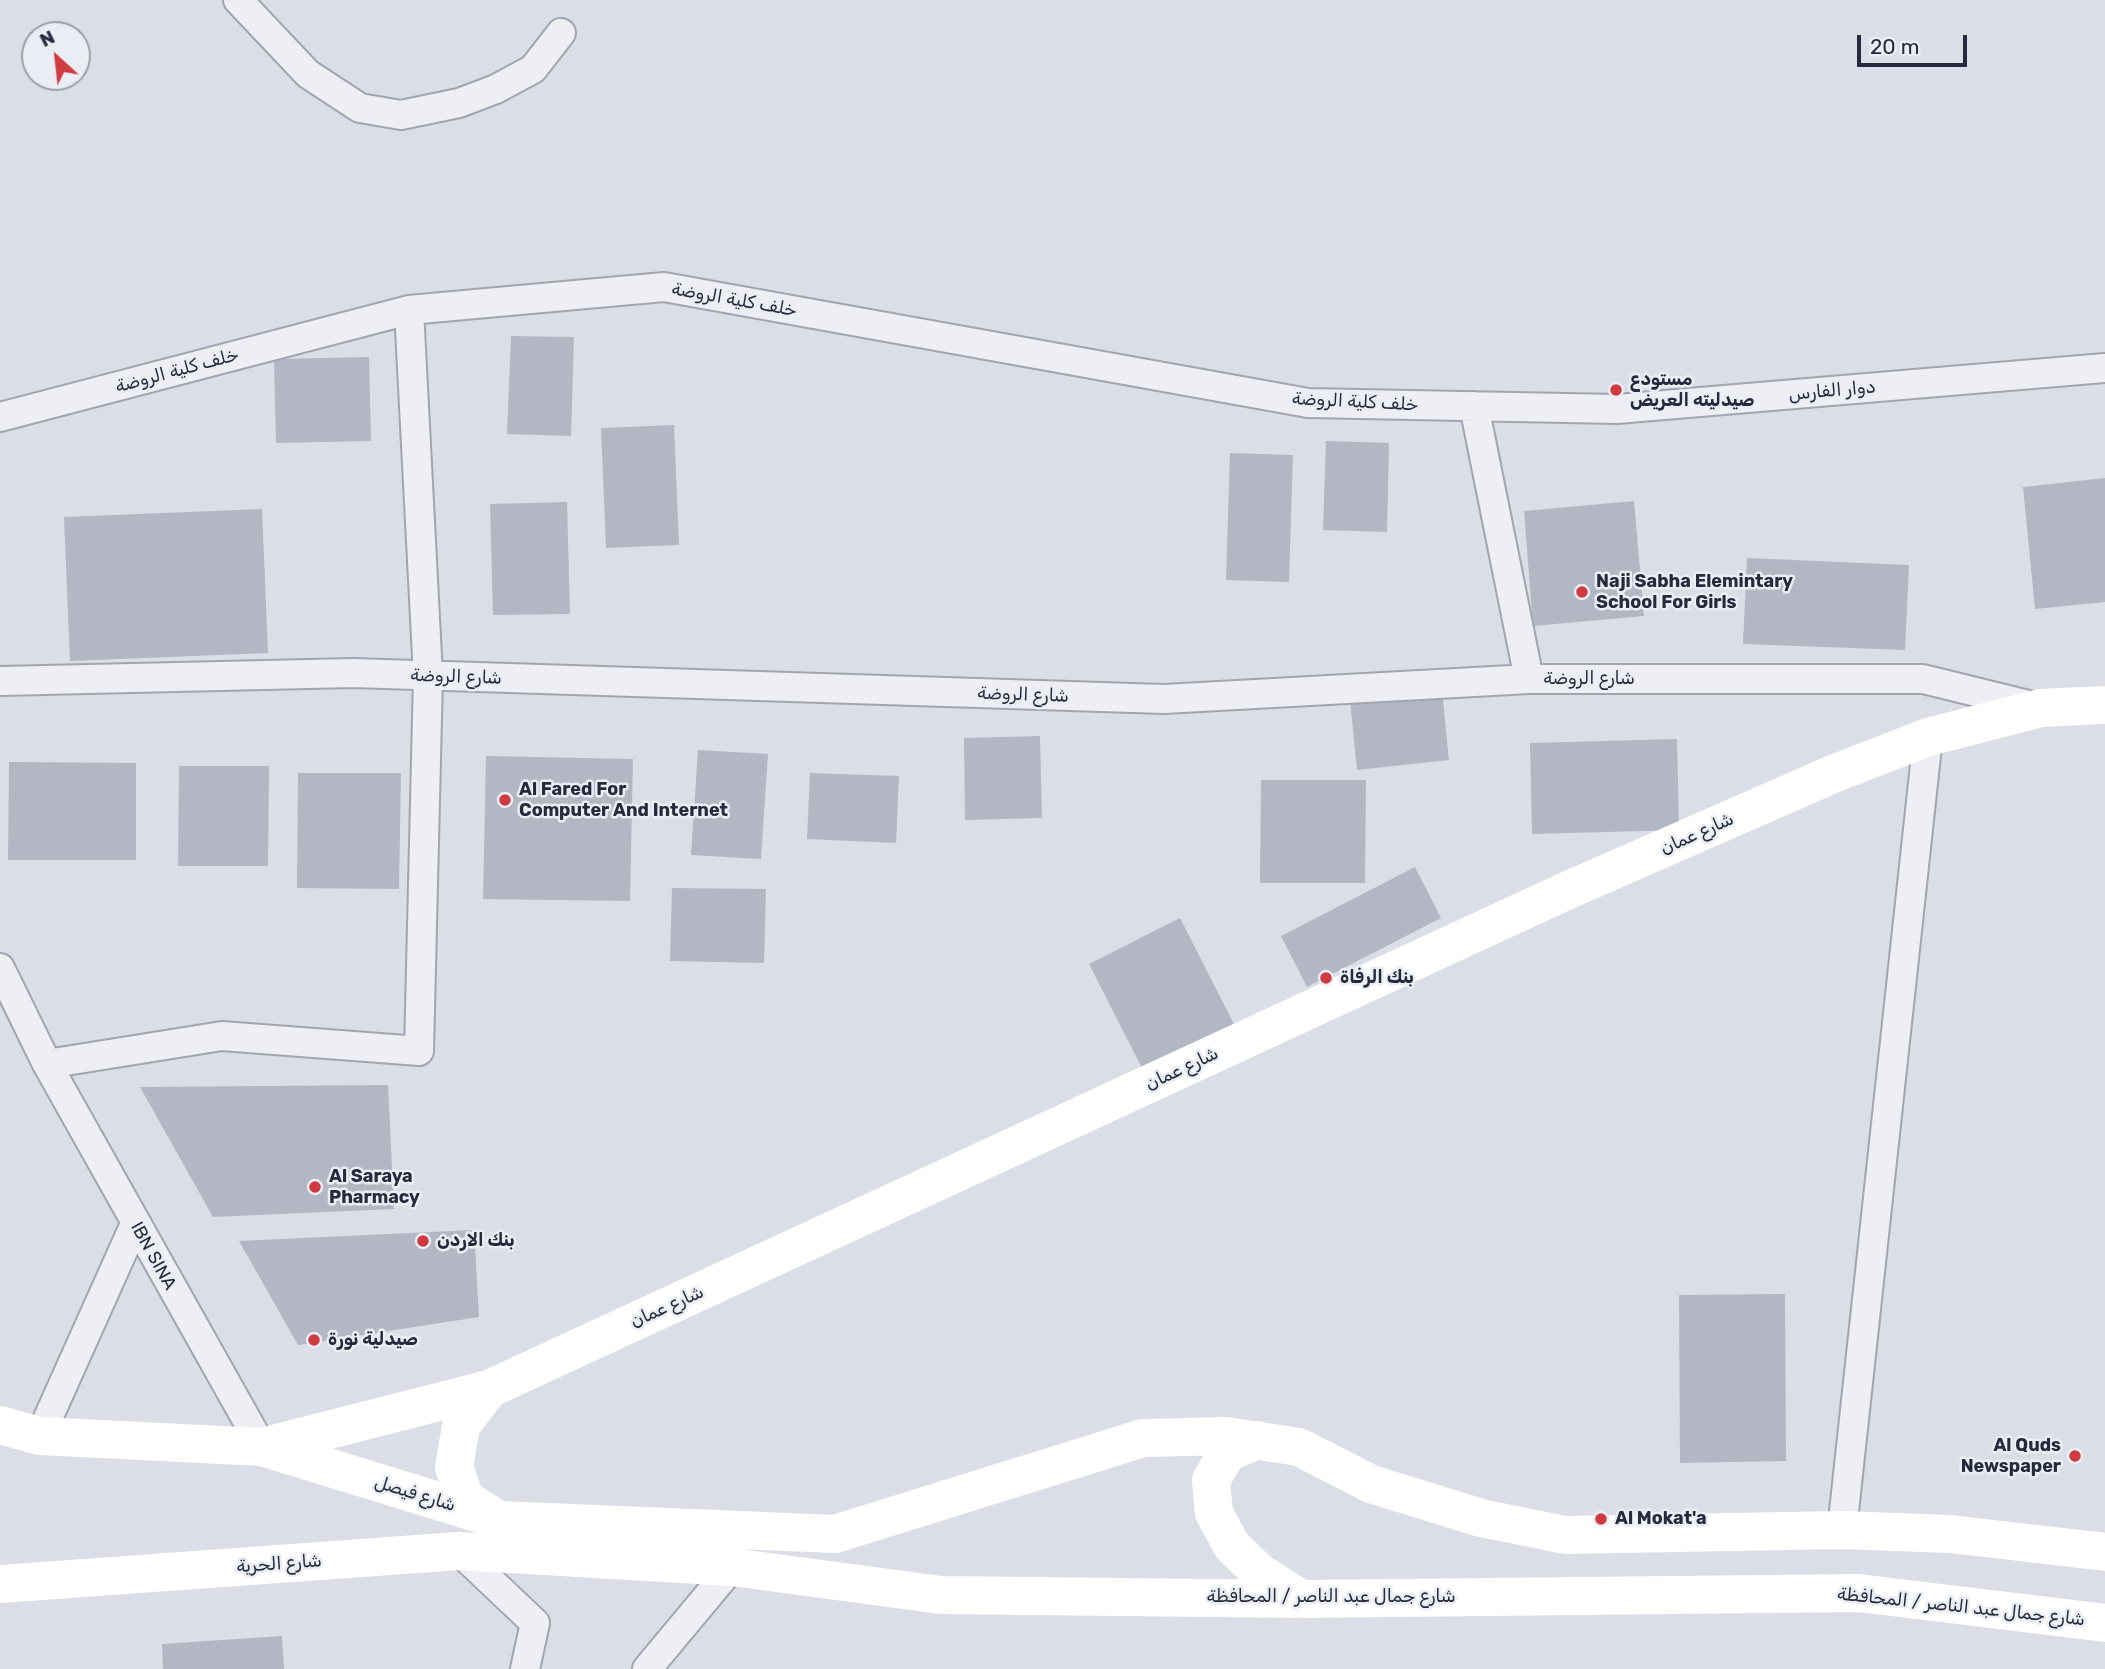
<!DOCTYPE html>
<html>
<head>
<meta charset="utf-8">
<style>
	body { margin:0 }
	#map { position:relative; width:2105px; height:1669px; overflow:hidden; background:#dbdee6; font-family:Rubik,sans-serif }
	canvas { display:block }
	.north { position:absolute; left:21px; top:21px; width:70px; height:70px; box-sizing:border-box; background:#eaedf4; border:2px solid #9b9faa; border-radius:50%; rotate:333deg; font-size:19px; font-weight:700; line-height:28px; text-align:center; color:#252b3c }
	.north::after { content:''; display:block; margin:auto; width:24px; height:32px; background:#d03b41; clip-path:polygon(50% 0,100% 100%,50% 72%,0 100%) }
	.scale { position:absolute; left:1857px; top:35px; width:110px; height:32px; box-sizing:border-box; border:4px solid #252b3c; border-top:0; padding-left:9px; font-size:21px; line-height:24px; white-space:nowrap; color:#252b3c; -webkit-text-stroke:5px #eaedf4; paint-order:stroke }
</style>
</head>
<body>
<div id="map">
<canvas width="2105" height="1669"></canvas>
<div class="north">N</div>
<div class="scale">20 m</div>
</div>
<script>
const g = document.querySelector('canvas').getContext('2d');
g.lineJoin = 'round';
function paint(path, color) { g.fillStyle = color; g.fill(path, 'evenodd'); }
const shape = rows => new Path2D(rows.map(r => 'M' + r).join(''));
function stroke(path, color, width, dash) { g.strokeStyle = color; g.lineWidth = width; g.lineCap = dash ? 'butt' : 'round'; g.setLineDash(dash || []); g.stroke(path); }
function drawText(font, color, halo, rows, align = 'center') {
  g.font = font + ' Rubik,"Noto Sans Arabic",sans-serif'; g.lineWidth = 5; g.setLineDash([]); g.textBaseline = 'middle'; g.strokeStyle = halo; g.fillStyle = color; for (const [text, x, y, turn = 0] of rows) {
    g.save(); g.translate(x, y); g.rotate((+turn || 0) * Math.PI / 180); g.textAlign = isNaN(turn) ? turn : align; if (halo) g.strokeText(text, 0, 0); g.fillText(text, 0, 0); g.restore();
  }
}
paint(shape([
	[511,336,574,337,571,436,507,434],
	[369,357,371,441,276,443,274,359],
	[674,425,679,545,606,548,601,428],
	[1326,441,1389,443,1387,532,1323,530],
	[1230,453,1293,455,1289,582,1226,580],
	[2105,478,2105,602,2035,609,2023,487],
	[1634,501,1644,616,1533,626,1524,511],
	[567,502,570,614,493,615,490,504],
	[262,509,268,653,70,661,64,517],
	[1747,558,1909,565,1905,650,1743,644],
	[1442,691,1449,760,1357,770,1350,700],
	[1040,736,1042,818,965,820,964,738],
	[1677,739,1679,830,1532,834,1530,743],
	[698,750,768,754,761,859,691,855],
	[486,756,633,759,630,901,483,899],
	[9,762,136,763,136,860,8,860],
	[179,766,269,766,268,866,178,866],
	[298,773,401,773,399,889,297,888],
	[810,773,899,776,896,843,807,839],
	[1261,780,1366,780,1365,883,1260,883],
	[1415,867,1441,918,1307,987,1281,936],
	[672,888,766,889,764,963,670,961],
	[1180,918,1234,1024,1143,1070,1089,964],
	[388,1085,394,1209,213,1217,140,1087],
	[474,1230,479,1317,298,1345,239,1241],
	[1785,1294,1786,1461,1680,1463,1679,1295],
	[282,1636,284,1669,163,1669,162,1644]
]), '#b2b7c3');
const street = shape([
	[238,0,308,74,360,108,401,115,459,103,496,89,533,69,561,33],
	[1474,406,1529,679],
	[0,417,409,310,664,287,1308,403,1617,409,2105,368],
	[0,681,353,673,1164,699,1529,679,1923,679,2037,707],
	[0,968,47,1064,262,1447],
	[47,1064,222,1036,419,1051,428,676,409,310],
	[40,1436,135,1224],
	[1842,1530,1928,737],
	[459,1551,535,1623,525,1669],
	[647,1669,732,1567]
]);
stroke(street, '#a1a5b0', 32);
stroke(street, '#eeeff4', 28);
stroke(shape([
	[489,1389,461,1426,454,1467,465,1499,491,1515],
	[0,1425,40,1436,262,1447,500,1520,835,1534,1143,1438,1226,1436,1299,1447,1371,1484,1481,1518,1565,1535,1842,1530,1950,1534,2105,1552],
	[1257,1440,1227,1453,1211,1480,1214,1513,1232,1546,1259,1572,1301,1599],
	[262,1447,489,1389,1564,892,1833,774,1928,737,2041,708,2105,705],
	[0,1584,459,1551,732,1567,941,1595,1301,1599,1859,1593,2105,1623]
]), '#fff', 38);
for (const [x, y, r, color] of [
	[1616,390,7,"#d03b41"],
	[1582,592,7,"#d03b41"],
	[505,800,7,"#d03b41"],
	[1326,978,7,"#d03b41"],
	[315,1187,7,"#d03b41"],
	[423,1241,7,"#d03b41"],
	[314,1340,7,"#d03b41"],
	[2075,1456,7,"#d03b41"],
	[1601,1519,7,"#d03b41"]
]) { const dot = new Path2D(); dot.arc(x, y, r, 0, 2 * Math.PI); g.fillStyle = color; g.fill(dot); stroke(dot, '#eaedf4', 2.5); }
drawText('18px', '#252b3c', '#eaedf4', [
	["خلف كلية الروضة",734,300,10],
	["خلف كلية الروضة",177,371,-15],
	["دوار الفارس",1832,391,-5],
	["خلف كلية الروضة",1355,402,3],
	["شارع الروضة",456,677,2],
	["شارع الروضة",1589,679],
	["شارع الروضة",1023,695,2],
	["شارع عمان",1697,834,-24],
	["شارع عمان",1182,1069,-25],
	["IBN SINA",153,1256,61],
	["شارع عمان",667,1307,-24],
	["شارع فيصل",415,1494,17],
	["شارع الحرية",279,1564,-4],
	["شارع جمال عبد الناصر / المحافظة",1331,1597],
	["شارع جمال عبد الناصر / المحافظة",1961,1607,6]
]);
drawText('bold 18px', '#252b3c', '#eaedf4', [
	["مستودع",1630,380],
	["صيدليته العريض",1630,401],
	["Naji Sabha Elemintary",1596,582],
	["School For Girls",1596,603],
	["Al Fared For",519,790],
	["Computer And Internet",519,811],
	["بنك الرفاة",1340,978],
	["Al Saraya",329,1177],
	["Pharmacy",329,1198],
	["بنك الاردن",437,1241],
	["صيدلية نورة",328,1340],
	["Al Quds",2061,1446,"right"],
	["Newspaper",2061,1467,"right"],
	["Al Mokat'a",1615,1519]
], 'left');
</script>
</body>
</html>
